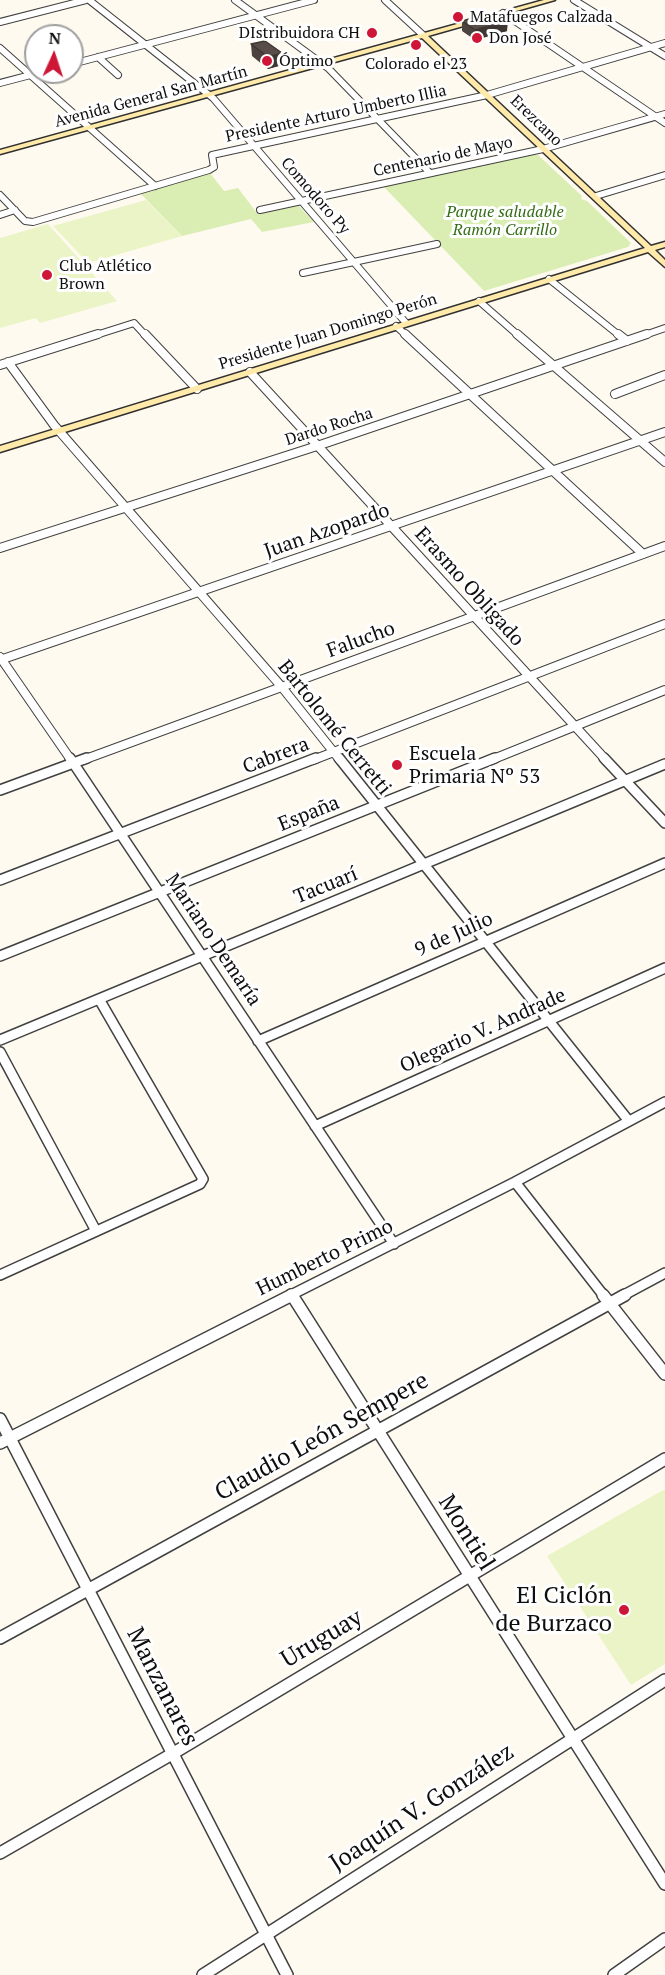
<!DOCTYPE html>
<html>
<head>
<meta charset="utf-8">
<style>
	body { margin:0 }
	#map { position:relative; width:665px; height:1975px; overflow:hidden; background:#fffaef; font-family:"PT Serif",serif }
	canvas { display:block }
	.north { position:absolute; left:24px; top:24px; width:60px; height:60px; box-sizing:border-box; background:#fff; border:2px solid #9f9f9f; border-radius:50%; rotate:3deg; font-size:16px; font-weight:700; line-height:24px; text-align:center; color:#0e0e0e }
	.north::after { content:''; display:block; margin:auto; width:21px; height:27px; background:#ce1637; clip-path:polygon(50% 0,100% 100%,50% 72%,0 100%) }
</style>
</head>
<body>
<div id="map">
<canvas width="665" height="1975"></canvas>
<div class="north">N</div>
</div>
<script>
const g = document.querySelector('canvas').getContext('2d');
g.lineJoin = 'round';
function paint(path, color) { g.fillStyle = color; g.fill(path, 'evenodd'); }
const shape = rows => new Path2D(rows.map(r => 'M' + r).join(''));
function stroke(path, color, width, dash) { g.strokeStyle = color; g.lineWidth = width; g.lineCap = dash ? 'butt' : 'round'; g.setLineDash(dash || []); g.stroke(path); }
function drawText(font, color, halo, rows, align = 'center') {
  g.font = font + ' "PT Serif",serif'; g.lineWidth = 6; g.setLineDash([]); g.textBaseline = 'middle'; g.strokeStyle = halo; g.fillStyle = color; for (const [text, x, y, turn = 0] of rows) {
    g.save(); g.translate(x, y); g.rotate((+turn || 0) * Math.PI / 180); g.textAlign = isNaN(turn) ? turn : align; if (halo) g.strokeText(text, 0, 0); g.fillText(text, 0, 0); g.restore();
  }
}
paint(shape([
	[531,154,538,155,582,196,581,199,587,201,631,243,628,247,484,291,384,187],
	[210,173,224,191,238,188,257,213,298,205,314,222,262,232,251,219,182,236,140,193]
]), '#daeeb3');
paint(shape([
	[146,200,182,236,88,263,53,226],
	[48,224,117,301,40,323,36,318,0,328,0,238],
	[665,1489,665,1664,631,1685,547,1556]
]), '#eaf4c6');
const streetFar3 = shape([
	[89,0,213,98,406,323],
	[235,0,328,68,430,173],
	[385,0,423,35],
	[574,0,665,56],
	[503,13,665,123],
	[0,22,86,0],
	[0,48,155,186],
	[98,57,118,75],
	[72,64,314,0],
	[0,83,42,72],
	[0,195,25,221,33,222,209,170,214,167,212,155,487,95,665,43],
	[596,196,665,175],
	[260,210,543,149,665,114],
	[0,215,15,210],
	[303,273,437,244],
	[549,279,620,336],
	[479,301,519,336],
	[396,326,407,336],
	[93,336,134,323,146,336],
	[642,336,665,328]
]);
const streetFar2 = shape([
	[145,334,197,389],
	[405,334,643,554],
	[517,334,665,462],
	[618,334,627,341],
	[8,362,54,425,281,686,340,760],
	[0,365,98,334],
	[250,372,606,760],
	[615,394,665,375],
	[0,548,317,446,647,334],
	[0,657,71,760],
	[0,660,665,432],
	[83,760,665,546],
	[313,760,665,624],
	[491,760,665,690]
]);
const streetFar1 = shape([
	[70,758,394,1244],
	[339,758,628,1120],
	[604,758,665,823],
	[0,790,87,758],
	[0,880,316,758],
	[0,956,495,758],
	[0,1040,665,764],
	[258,1041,665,863],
	[0,1052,96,1231],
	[315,1126,665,968],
	[515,1182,604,1296],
	[0,1275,200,1184,203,1179,99,999],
	[291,1294,293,1296],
	[289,1296,515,1182,665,1102],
	[622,1296,665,1273]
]);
const street = shape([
	[292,1295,665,1884],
	[603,1295,665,1374],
	[0,1419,287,1975],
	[0,1443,292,1295],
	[0,1638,625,1295],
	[0,1853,172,1754,665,1459],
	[203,1975,665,1680],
	[614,1975,665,1939]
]);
const secondary = shape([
	[544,0,555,0,428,36,651,246,665,242,665,247,655,250,665,260,665,267,648,252,0,452,0,446,645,248,422,38,0,154,0,150,544,0]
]);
stroke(streetFar3, '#414141', 8);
stroke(streetFar2, '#414141', 10);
stroke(streetFar1, '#414141', 12);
stroke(street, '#414141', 14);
stroke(secondary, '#303030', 3);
stroke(streetFar3, '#fff', 6);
stroke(streetFar2, '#fff', 8);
stroke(streetFar1, '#fff', 9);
stroke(street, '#fff', 11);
paint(secondary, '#ffeaaa');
paint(shape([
	[462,21,507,31,475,40,462,31],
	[251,44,282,53,282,65,268,69,252,56]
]), '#4c423f');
paint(shape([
	[508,21,507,31,475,40,475,30],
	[282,53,282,65,268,69,268,57]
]), '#3e3633');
const building = shape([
	[494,12,508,21,475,30,462,21,494,12],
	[265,41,282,53,268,57,251,44,265,41]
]);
paint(building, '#584d49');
stroke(building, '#3e3633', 1.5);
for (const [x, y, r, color] of [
	[458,17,6,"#ce1637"],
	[372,33,6,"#ce1637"],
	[477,38,6,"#ce1637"],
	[416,45,6,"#ce1637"],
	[267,61,6,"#ce1637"],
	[47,275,6,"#ce1637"],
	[397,765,6,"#ce1637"],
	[624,1610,6,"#ce1637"]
]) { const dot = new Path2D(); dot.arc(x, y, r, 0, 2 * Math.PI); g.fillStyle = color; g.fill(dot); stroke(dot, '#fff', 2); }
drawText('16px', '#0e0e0e', '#fff', [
	["Matafuegos Calzada",470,17],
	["DIstribuidora CH",360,33,"right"],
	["Don José",489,38],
	["Óptimo",279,61],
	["Colorado el 23",416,64,"center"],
	["Club Atlético",59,266],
	["Brown",59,284]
], 'left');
drawText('16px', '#0e0e0e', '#fff', [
	["Avenida General San Martín",151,97,-15],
	["Presidente Arturo Umberto Illia",336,114,-12],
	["Erezcano",536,121,44],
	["Centenario de Mayo",443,157,-12],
	["Comodoro Py",315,196,49],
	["Presidente Juan Domingo Perón",328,332,-17],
	["Dardo Rocha",329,427,-18]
]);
drawText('italic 16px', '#346d16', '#fff', [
	["Parque saludable",505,212],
	["Ramón Carrillo",505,230]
]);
drawText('20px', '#0e0e0e', '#fff', [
	["Juan Azopardo",327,531,-19],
	["Erasmo Obligado",469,587,48],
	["Falucho",361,640,-20],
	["Bartolomé Cerretti",334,728,51],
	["Cabrera",276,756,-21],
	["España",309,814,-22],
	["Tacuarí",326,886,-22],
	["9 de Julio",454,935,-24],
	["Mariano Demaría",213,940,56],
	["Olegario V. Andrade",483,1031,-24],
	["Humberto Primo",325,1258,-26]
]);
drawText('20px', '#0e0e0e', '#fff', [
	["Escuela",409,754],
	["Primaria Nº 53",409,777]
], 'left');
drawText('24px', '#0e0e0e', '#fff', [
	["Claudio León Sempere",322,1437,-29],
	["Montiel",466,1533,58],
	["Uruguay",322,1639,-31],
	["Manzanares",162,1687,63],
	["Joaquín V. González",422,1808,-33]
]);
drawText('24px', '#0e0e0e', '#fff', [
	["El Ciclón",612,1596],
	["de Burzaco",612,1624]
], 'right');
</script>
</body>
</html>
